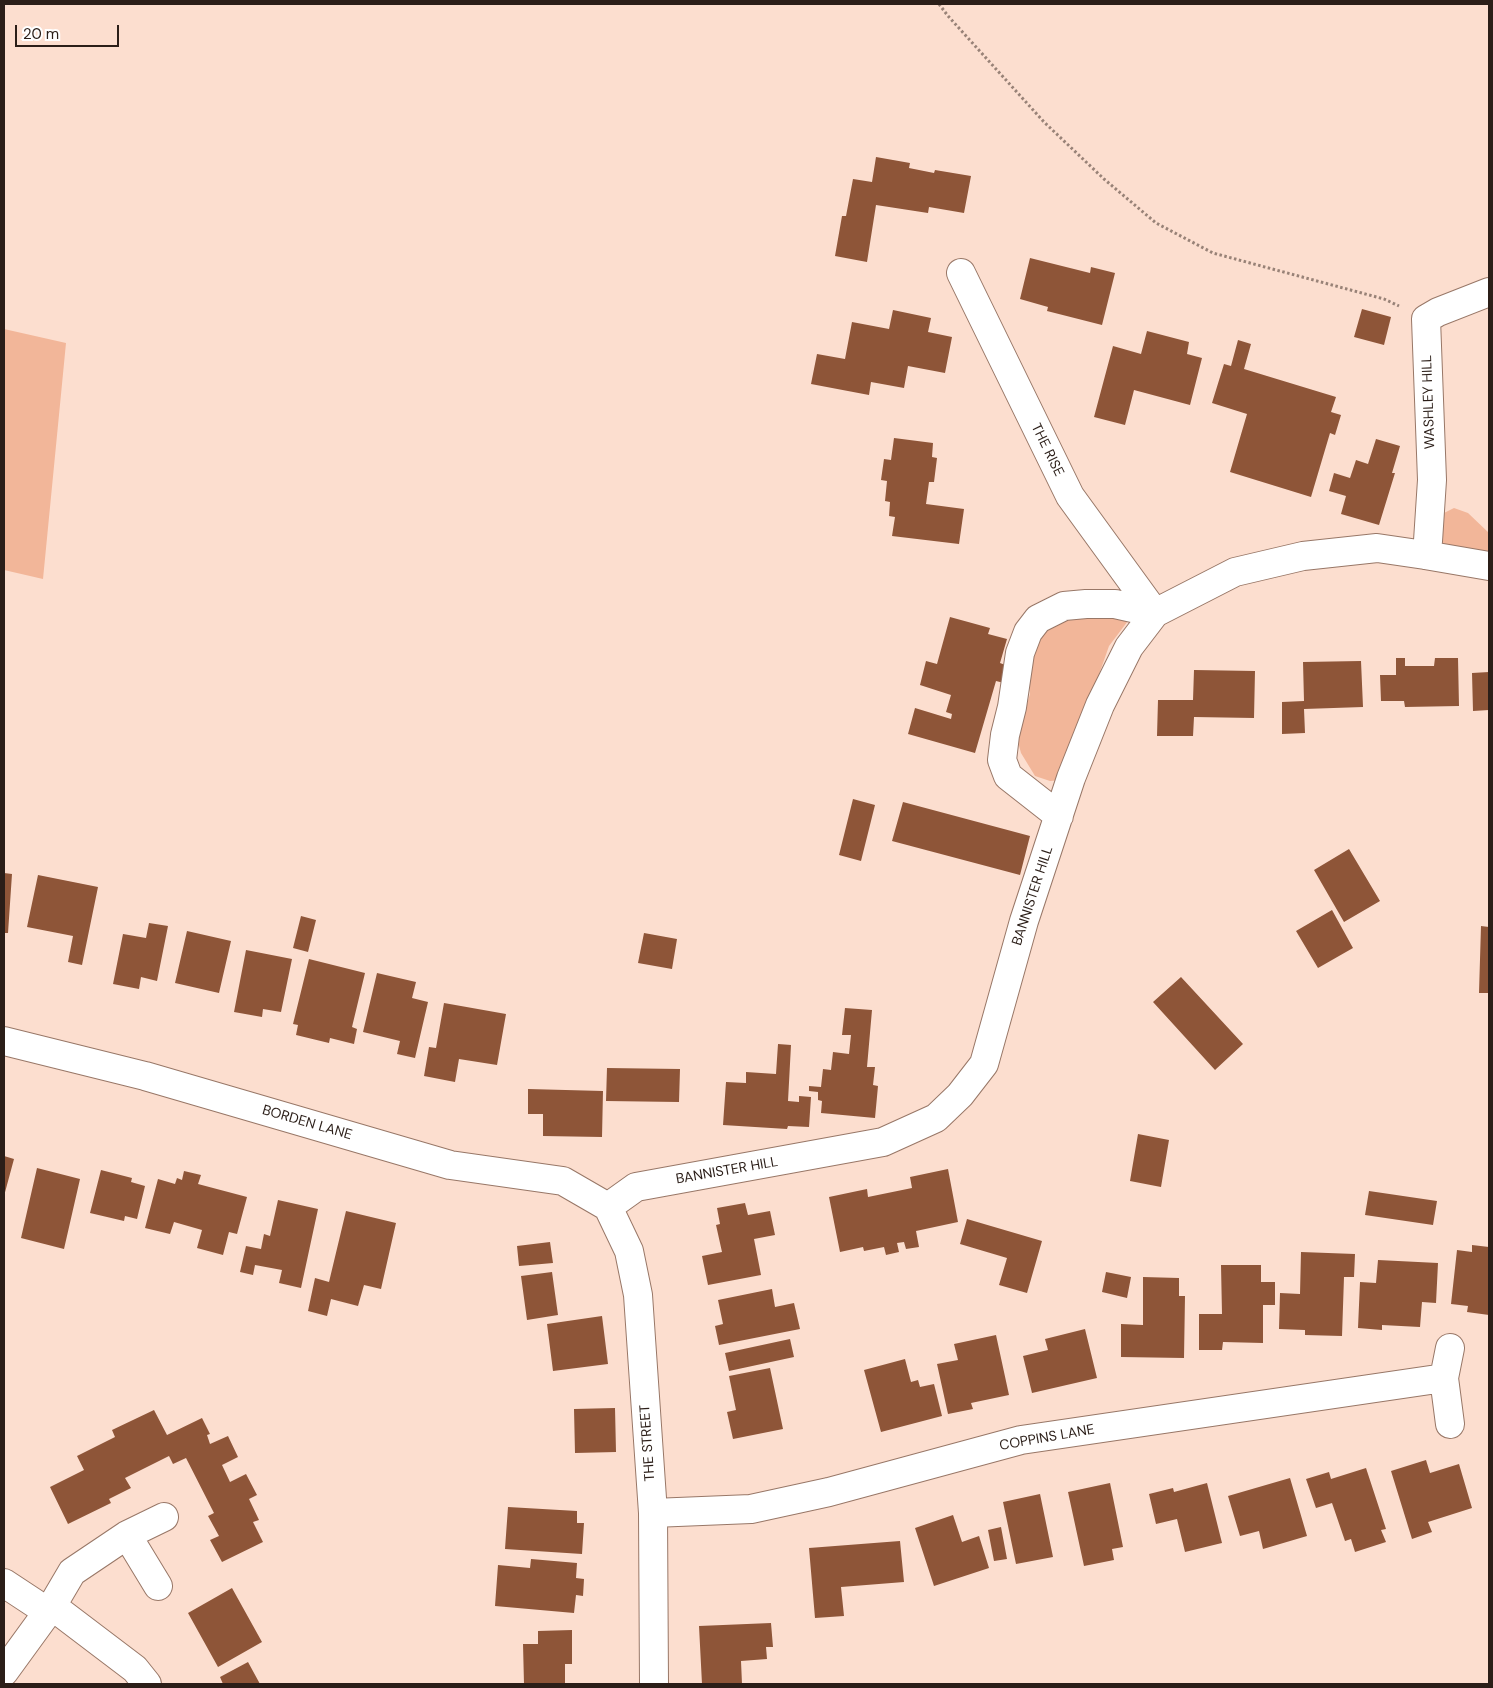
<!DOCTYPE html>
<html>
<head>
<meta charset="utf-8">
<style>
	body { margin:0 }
	#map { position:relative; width:1493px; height:1688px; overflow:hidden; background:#fcdecf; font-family:"DM Sans",sans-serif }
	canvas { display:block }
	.frame { position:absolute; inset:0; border:5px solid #2b1e18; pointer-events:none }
	.scale { position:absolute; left:15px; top:25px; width:104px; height:22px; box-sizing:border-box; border:2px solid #2b1e18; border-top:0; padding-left:6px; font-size:15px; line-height:18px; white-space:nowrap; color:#2b1e18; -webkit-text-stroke:4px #fff; paint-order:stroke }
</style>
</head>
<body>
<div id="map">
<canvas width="1493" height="1688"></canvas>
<div class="frame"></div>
<div class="scale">20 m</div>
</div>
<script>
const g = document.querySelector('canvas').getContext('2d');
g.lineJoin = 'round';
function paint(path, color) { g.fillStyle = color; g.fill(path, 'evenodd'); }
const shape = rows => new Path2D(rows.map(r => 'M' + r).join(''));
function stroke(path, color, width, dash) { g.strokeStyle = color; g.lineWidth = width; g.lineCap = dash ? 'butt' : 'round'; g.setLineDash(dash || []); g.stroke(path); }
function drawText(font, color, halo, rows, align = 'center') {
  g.font = font + ' "DM Sans",sans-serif'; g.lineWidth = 5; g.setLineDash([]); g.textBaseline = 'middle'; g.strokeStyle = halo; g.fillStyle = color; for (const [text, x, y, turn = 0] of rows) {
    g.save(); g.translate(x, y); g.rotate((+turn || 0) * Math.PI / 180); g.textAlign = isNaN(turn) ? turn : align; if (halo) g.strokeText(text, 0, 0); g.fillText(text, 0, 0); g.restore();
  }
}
paint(shape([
	[4,329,66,343,43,579,4,570],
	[1454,508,1468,513,1489,533,1489,566,1428,541,1438,516],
	[1065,610,1134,613,1109,646,1062,780,1050,781,1035,776,1021,753,1017,738,1030,694,1029,670,1037,631]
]), '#f2b699');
paint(shape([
	[876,157,910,163,909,168,934,173,935,170,971,176,964,213,929,207,928,213,876,205,867,262,835,256,842,216,846,216,853,179,872,182],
	[1030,258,1090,273,1091,267,1115,273,1102,325,1047,311,1048,307,1020,299],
	[1362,309,1391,317,1384,345,1354,337],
	[893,310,931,318,928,332,952,337,945,373,908,366,904,388,871,382,869,395,811,384,817,354,845,359,852,322,889,329],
	[1147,331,1189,342,1187,354,1202,358,1190,405,1134,390,1125,425,1094,417,1113,346,1141,354],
	[1238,340,1251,344,1244,369,1336,397,1331,412,1341,415,1335,435,1330,433,1311,497,1230,472,1247,414,1212,403,1224,364,1231,366],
	[894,438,933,443,932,457,937,458,934,482,929,482,926,504,964,509,959,544,892,536,895,517,889,516,890,502,885,501,887,481,881,480,884,459,891,460],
	[1376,439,1400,446,1392,473,1395,473,1379,525,1341,514,1346,496,1329,491,1334,473,1350,478,1356,460,1368,464],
	[950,617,990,628,988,634,1007,639,1000,663,1008,666,1004,683,996,681,975,753,908,734,915,708,951,719,952,714,946,712,951,695,920,685,926,661,937,664],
	[1396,658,1405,658,1405,666,1434,666,1435,658,1458,658,1459,706,1405,707,1404,701,1381,701,1380,675,1396,675],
	[1361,661,1363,707,1304,709,1305,733,1282,734,1282,702,1304,701,1303,662],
	[1194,670,1255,671,1254,718,1194,717,1193,736,1157,736,1158,700,1193,700],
	[1489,672,1489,710,1473,711,1472,673],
	[853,799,875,805,861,861,839,855],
	[903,802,1030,836,1020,875,892,841],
	[1349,849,1380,901,1344,922,1314,870],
	[4,873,12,874,8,933,4,933],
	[38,875,98,887,82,965,68,962,73,936,27,927],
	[1332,910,1353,948,1318,968,1296,931],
	[301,916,316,920,308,952,293,948],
	[149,923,168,926,157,981,141,977,139,989,113,984,123,934,146,938],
	[1481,926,1489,927,1489,993,1479,993],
	[187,931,231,941,219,993,175,983],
	[644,933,677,939,672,969,638,963],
	[246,950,292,959,281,1012,263,1009,262,1017,234,1012],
	[309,959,365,973,352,1027,357,1029,354,1044,330,1038,329,1043,296,1035,298,1025,293,1024],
	[377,973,416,982,412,998,428,1002,415,1058,397,1054,400,1041,363,1032],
	[1181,977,1243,1044,1215,1070,1153,1002],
	[444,1003,506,1014,497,1065,459,1059,455,1082,424,1076,429,1047,436,1048],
	[845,1008,872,1010,867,1067,875,1067,873,1085,878,1086,875,1118,821,1113,822,1101,818,1100,818,1092,809,1091,809,1086,821,1087,823,1069,831,1070,833,1052,849,1054,851,1035,842,1035],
	[778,1044,791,1045,788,1101,799,1102,799,1096,811,1097,809,1127,788,1126,787,1129,723,1125,726,1082,746,1083,746,1072,776,1074],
	[607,1068,680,1069,679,1102,606,1101],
	[528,1089,603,1091,602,1137,543,1136,543,1114,528,1114],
	[1138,1134,1169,1140,1161,1187,1130,1181],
	[4,1156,14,1159,4,1196],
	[37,1168,80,1179,64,1249,21,1238],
	[948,1169,958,1222,916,1231,919,1247,906,1249,904,1242,897,1243,899,1252,886,1255,884,1247,864,1251,863,1247,840,1252,829,1197,867,1189,868,1197,912,1188,910,1177],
	[101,1170,132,1178,131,1182,145,1186,137,1219,125,1216,124,1221,90,1213],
	[184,1171,201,1175,198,1184,247,1197,237,1234,229,1232,223,1255,197,1248,202,1230,174,1222,170,1234,145,1228,158,1179,175,1184,177,1178,182,1180],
	[1369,1191,1437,1201,1433,1225,1365,1215],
	[278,1200,318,1209,301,1288,279,1283,282,1270,255,1265,253,1275,240,1272,246,1246,261,1249,264,1234,270,1236],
	[745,1203,748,1215,770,1211,775,1235,754,1239,761,1275,708,1285,702,1256,722,1252,716,1225,720,1224,717,1208],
	[346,1211,396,1223,381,1289,364,1285,358,1306,331,1299,327,1316,308,1311,315,1278,329,1282],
	[967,1219,1042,1241,1027,1293,999,1285,1007,1258,960,1244],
	[550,1242,553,1263,519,1266,517,1246],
	[1472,1245,1489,1247,1489,1315,1467,1312,1468,1306,1451,1304,1457,1250,1472,1252],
	[1301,1252,1355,1254,1354,1277,1344,1277,1342,1336,1305,1335,1305,1330,1279,1329,1280,1293,1300,1294],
	[1378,1260,1438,1263,1436,1303,1422,1302,1420,1327,1382,1325,1382,1330,1358,1328,1360,1282,1376,1283],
	[1221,1265,1261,1265,1261,1282,1275,1282,1275,1305,1263,1305,1263,1343,1223,1342,1222,1350,1199,1350,1199,1314,1222,1314],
	[552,1272,558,1315,527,1320,521,1276],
	[1106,1272,1131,1277,1127,1298,1102,1292],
	[1143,1277,1179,1278,1179,1296,1185,1296,1184,1358,1121,1357,1121,1324,1143,1325],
	[772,1289,775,1307,794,1303,800,1329,719,1345,715,1326,723,1324,718,1300],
	[602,1316,608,1364,553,1371,547,1324],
	[1085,1329,1097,1378,1032,1393,1023,1356,1048,1350,1045,1339],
	[996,1335,1009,1395,971,1403,973,1409,948,1414,937,1364,958,1360,954,1344],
	[790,1339,794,1357,729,1371,725,1353],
	[905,1359,911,1382,918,1380,920,1387,934,1384,942,1416,881,1432,864,1370],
	[770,1368,783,1429,733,1439,727,1412,736,1410,729,1376],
	[615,1408,616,1452,575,1453,574,1409],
	[154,1410,167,1435,202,1418,210,1434,207,1435,210,1444,228,1436,238,1457,222,1465,230,1482,246,1474,257,1495,249,1499,259,1520,253,1522,263,1542,222,1562,210,1540,219,1536,208,1516,214,1513,186,1458,173,1464,169,1456,125,1478,131,1488,109,1499,111,1503,68,1524,50,1487,84,1470,77,1456,115,1437,112,1430],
	[1426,1460,1430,1473,1459,1464,1472,1508,1428,1522,1432,1532,1412,1539,1391,1471],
	[1366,1468,1386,1529,1381,1530,1386,1542,1355,1552,1351,1539,1345,1541,1332,1503,1316,1508,1306,1479,1329,1472,1331,1479],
	[1290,1478,1307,1536,1263,1549,1259,1531,1240,1536,1228,1496],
	[1110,1483,1123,1547,1112,1549,1114,1560,1084,1566,1068,1492],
	[1207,1483,1222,1543,1185,1552,1177,1519,1156,1524,1149,1494,1173,1488,1174,1492],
	[1040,1494,1053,1557,1016,1564,1003,1502],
	[508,1507,577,1511,577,1523,584,1523,582,1554,505,1549],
	[953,1515,962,1542,979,1536,989,1568,934,1586,915,1528],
	[1001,1527,1007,1559,994,1561,988,1530],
	[900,1541,904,1582,841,1587,844,1616,815,1618,809,1548],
	[531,1559,577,1563,576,1578,584,1579,583,1596,576,1595,574,1613,495,1606,498,1565,530,1568],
	[232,1588,262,1642,218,1667,188,1613],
	[771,1623,773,1647,766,1647,767,1659,741,1661,742,1684,702,1684,699,1626],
	[572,1630,572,1664,565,1664,565,1684,524,1684,523,1644,538,1644,538,1631],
	[248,1662,260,1684,223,1684,220,1677]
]), '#8e5538');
const minor = shape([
	[961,273,1070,496,1155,613],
	[1425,555,1428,541,1432,480,1426,319,1438,312,1489,292],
	[1059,816,1008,776,1002,760,1005,735,1012,707,1020,653,1028,632,1038,619,1064,606,1086,604,1115,604,1155,613],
	[4,1041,145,1076,450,1165,563,1181,608,1207],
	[608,1207,636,1187,883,1142,936,1118,960,1095,984,1064,1024,921,1071,778,1100,705,1129,647,1155,613,1235,572,1303,556,1377,548,1425,555,1489,566],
	[608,1207,629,1251,638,1295,653,1513,654,1684],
	[1450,1348,1444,1378,1450,1424],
	[653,1513,751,1509,829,1492,1021,1440,1444,1378],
	[127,1535,158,1586],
	[4,1583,48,1612],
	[52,1606,135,1669,147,1684],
	[4,1672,52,1606,72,1572,127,1535,164,1517]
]);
stroke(minor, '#987767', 30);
stroke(shape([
	[939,4,948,16,1044,122,1104,179,1156,223,1213,253,1384,299,1399,306]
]), '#988277', 3, [2.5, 2.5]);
stroke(minor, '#fff', 28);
drawText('14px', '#2b1e18', '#fff', [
	["WASHLEY HILL",1429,402,-92],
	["THE RISE",1047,450,64],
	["BANNISTER HILL",1033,896,-72],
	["BORDEN LANE",307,1123,16],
	["BANNISTER HILL",727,1171,-10],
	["COPPINS LANE",1047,1438,-10],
	["THE STREET",648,1443,-94]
]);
</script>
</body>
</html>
